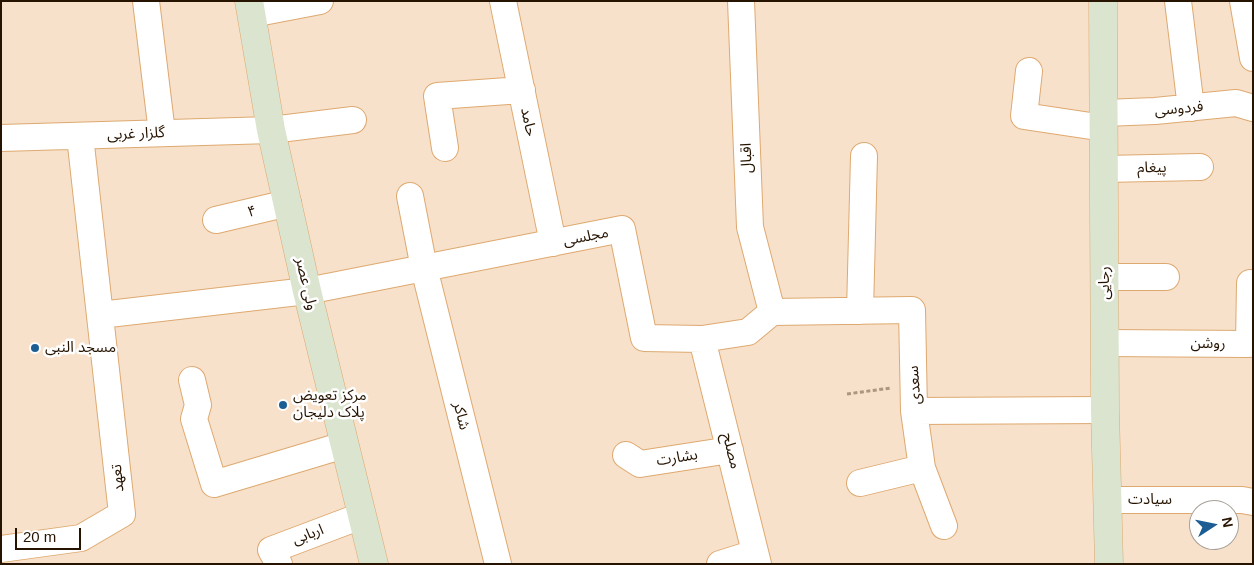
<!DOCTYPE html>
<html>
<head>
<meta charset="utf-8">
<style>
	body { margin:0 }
	#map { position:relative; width:1254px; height:565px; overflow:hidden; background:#f7e1ca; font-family:Helvetica,sans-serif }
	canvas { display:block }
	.frame { position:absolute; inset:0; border:2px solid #261300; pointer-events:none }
	.north { position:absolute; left:1189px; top:500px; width:50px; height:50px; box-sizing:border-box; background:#fff; border:1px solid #a8a199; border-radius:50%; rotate:79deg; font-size:14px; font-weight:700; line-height:20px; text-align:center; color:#261300 }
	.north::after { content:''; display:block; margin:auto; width:18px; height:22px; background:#1c5e93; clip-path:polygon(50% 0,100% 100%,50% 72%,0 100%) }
	.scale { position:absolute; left:15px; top:528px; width:66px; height:22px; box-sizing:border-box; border:2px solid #261300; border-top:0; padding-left:6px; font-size:15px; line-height:18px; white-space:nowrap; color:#261300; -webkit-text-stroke:4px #fff; paint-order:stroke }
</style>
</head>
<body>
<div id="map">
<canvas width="1254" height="565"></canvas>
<div class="frame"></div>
<div class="north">N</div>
<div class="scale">20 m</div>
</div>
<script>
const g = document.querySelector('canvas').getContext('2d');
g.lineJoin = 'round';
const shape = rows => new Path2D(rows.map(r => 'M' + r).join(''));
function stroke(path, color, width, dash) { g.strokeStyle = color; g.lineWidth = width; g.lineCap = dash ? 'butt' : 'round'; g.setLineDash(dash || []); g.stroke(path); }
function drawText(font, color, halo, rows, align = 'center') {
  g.font = font + ' Helvetica,"Noto Sans Arabic",sans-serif'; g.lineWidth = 5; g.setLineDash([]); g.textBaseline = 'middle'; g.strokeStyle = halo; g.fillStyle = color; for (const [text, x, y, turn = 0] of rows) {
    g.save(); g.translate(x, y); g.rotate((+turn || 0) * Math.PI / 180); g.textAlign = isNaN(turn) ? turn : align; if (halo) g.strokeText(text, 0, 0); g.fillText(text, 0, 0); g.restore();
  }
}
const street = shape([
	[146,1,162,133],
	[503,1,553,243],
	[741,1,750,227,772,312],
	[1178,1,1191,108],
	[1243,1,1253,58],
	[252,14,320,1],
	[1029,71,1024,116,1104,128],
	[1104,113,1155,111,1236,103,1253,108],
	[1,138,271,130,353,120],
	[445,148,437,96,522,90],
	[1104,169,1200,167],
	[410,196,424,268,498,564],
	[216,220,288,203],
	[1105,277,1166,277],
	[860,311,864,156],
	[772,312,912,310,914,411,1105,410],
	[100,315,307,291,622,229,644,338,702,339,748,332,772,312],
	[702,339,758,564],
	[1105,343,1249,344,1250,283],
	[192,380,198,405,194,419,214,484,344,445],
	[914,411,922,468,944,526],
	[626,455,640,464,730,450],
	[860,483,922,468],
	[1108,500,1242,500,1253,502],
	[1,549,81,538,122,514,80,136],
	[279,564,271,550,361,516],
	[720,564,755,553]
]);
const secondary = shape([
	[249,1,271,130,307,291,374,564],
	[1103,1,1105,410,1109,564]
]);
stroke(street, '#dea970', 28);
stroke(secondary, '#dea970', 29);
stroke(shape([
	[847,394,891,388]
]), '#ab9681', 3, [4, 2.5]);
stroke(street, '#fff', 26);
stroke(secondary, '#dbe4cf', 28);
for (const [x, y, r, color] of [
	[35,348,5,"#1c5e93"],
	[283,405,5,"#1c5e93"]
]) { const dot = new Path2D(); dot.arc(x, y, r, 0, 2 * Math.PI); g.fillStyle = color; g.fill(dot); stroke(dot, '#fff', 2); }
drawText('15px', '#261300', '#fff', [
	["فردوسی",1179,109,-5],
	["حامد",528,122,78],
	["گلزار غربی",136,134,-2],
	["اقبال",747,158,-92],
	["پیغام",1152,168,-1],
	["۴",252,212,-13],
	["مجلسی",586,237,-11],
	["رجایی",1105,283,-90],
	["ولی عصر",306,284,77],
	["روشن",1208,344],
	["سعدی",915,385,-94],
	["شاکر",461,416,76],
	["مصلح",731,451,76],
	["بشارت",677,458,-9],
	["تعهد",118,478,-96],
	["سیادت",1150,500],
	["اربابی",308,535,-21]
]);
drawText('15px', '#261300', '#fff', [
	["مسجد النبی",45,348],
	["مرکز تعویض",293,396],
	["پلاک دلیجان",293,413]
], 'left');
</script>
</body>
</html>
